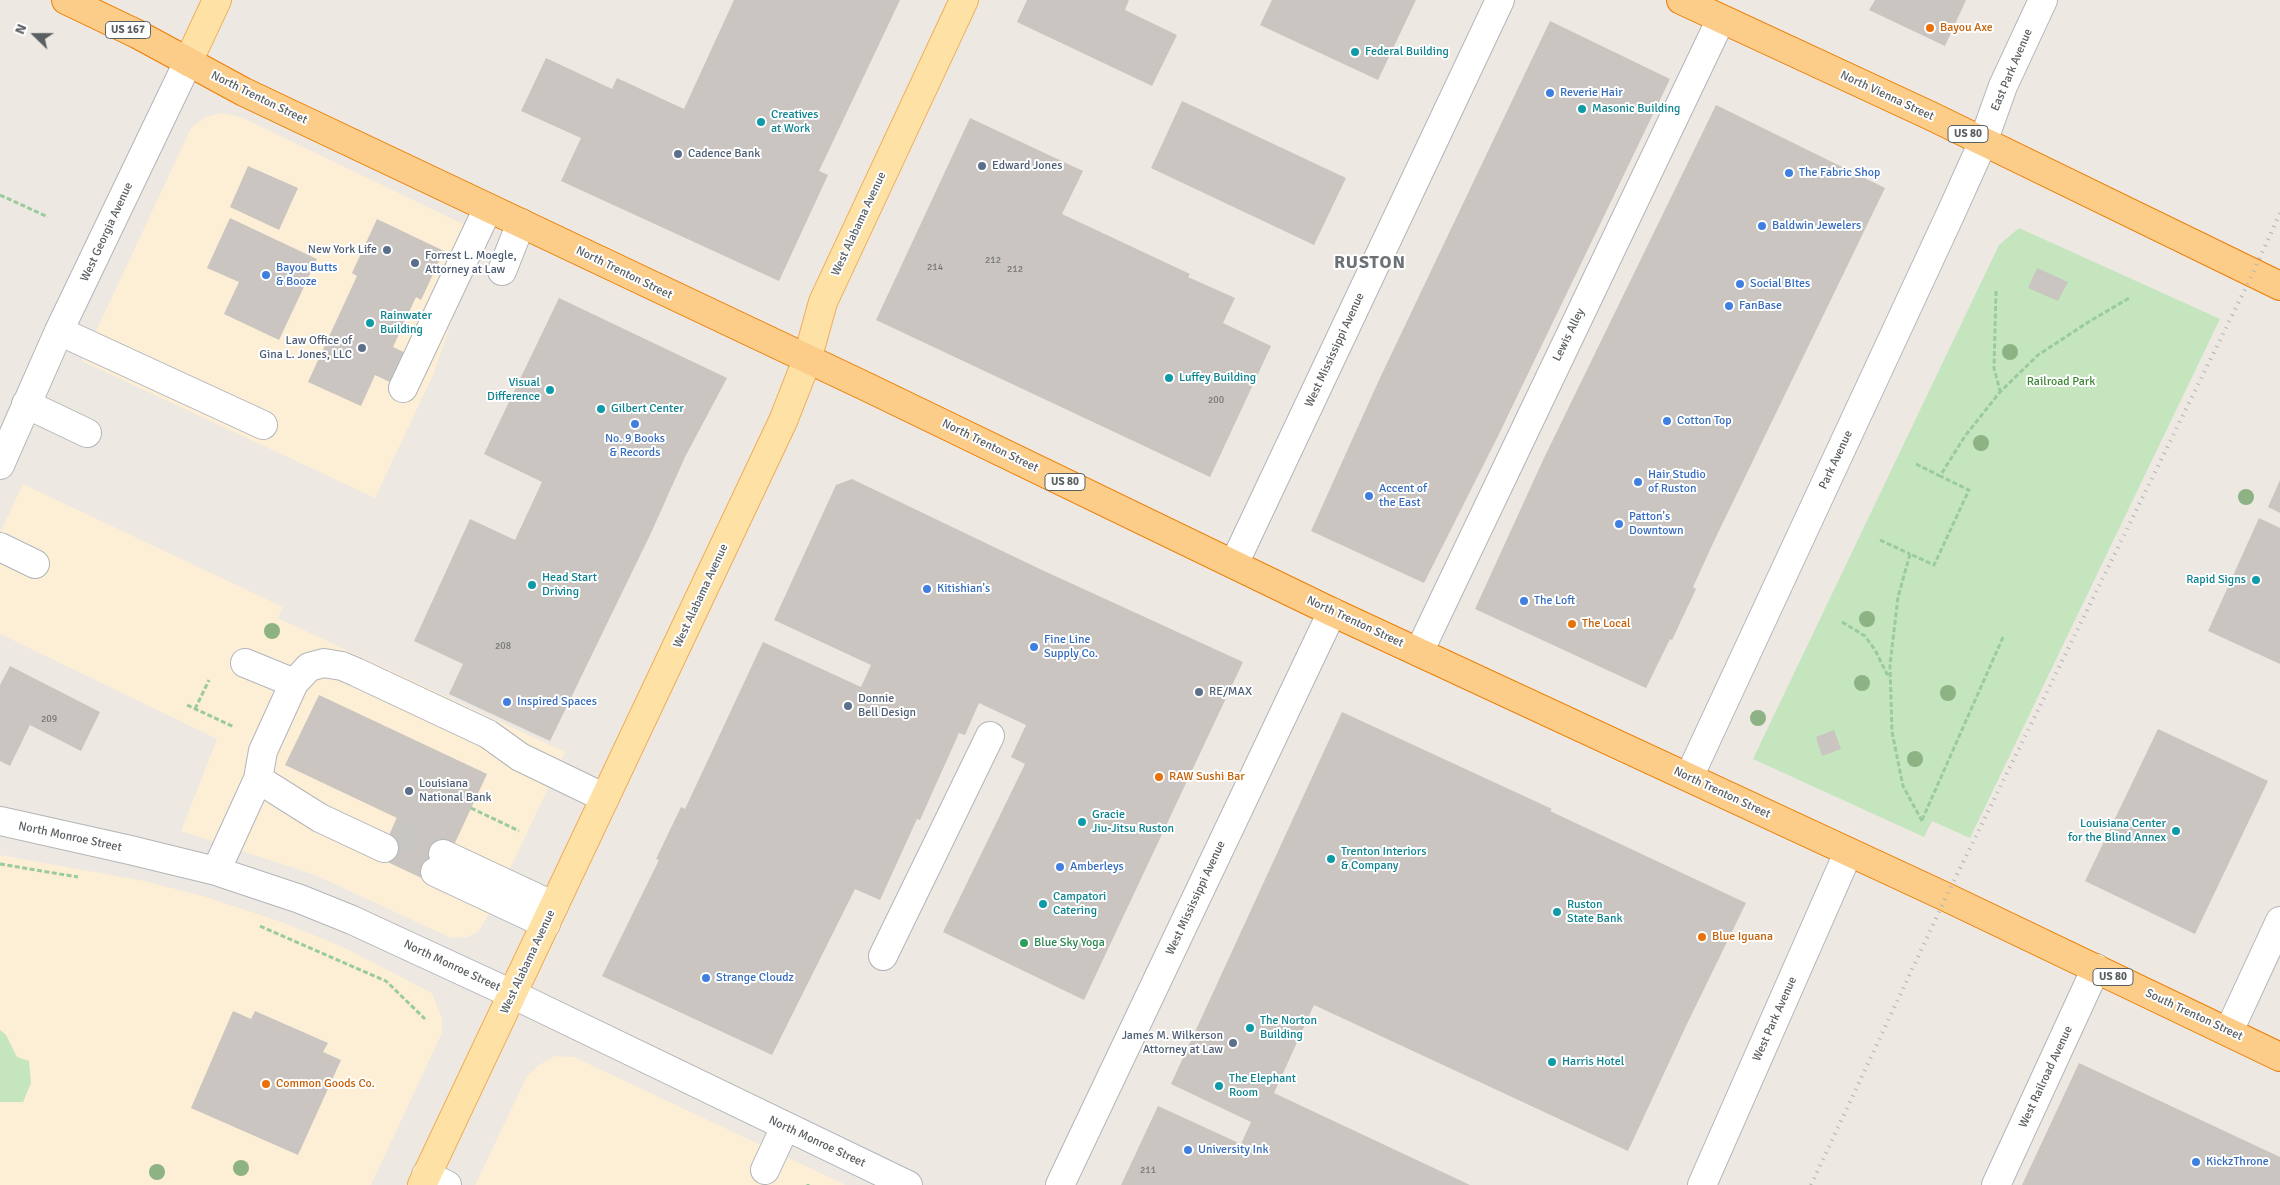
<!DOCTYPE html>
<html>
<head>
<meta charset="utf-8">
<style>
	body { margin:0 }
	#map { position:relative; width:2280px; height:1185px; overflow:hidden; background:#ede8e1; font-family:Signika,sans-serif }
	canvas { display:block }
	.north { position:absolute; left:10px; top:10px; width:50px; height:50px; -webkit-text-stroke:4px #fff; paint-order:stroke; rotate:292deg; font-size:14px; font-weight:700; line-height:20px; text-align:center; color:#5a5f62 }
	.north::after { content:''; display:block; margin:auto; width:18px; height:22px; background:#5a5f62; clip-path:polygon(50% 0,100% 100%,50% 72%,0 100%) }
</style>
</head>
<body>
<div id="map">
<canvas width="2280" height="1185"></canvas>
<div class="north">N</div>
</div>
<script>
const g = document.querySelector('canvas').getContext('2d');
g.lineJoin = 'round';
function paint(path, color) { g.fillStyle = color; g.fill(path, 'evenodd'); }
const shape = rows => new Path2D(rows.map(r => 'M' + r).join(''));
function stroke(path, color, width, dash) { g.strokeStyle = color; g.lineWidth = width; g.lineCap = dash ? 'butt' : 'round'; g.setLineDash(dash || []); g.stroke(path); }
function drawText(font, color, halo, rows, align = 'center') {
  g.font = font + ' Signika,sans-serif'; g.lineWidth = 4; g.setLineDash([]); g.textBaseline = 'middle'; g.strokeStyle = halo; g.fillStyle = color; for (const [text, x, y, turn = 0] of rows) {
    g.save(); g.translate(x, y); g.rotate((+turn || 0) * Math.PI / 180); g.textAlign = isNaN(turn) ? turn : align; if (halo) g.strokeText(text, 0, 0); g.fillText(text, 0, 0); g.restore();
  }
}
paint(shape([
	[221,113,241,117,484,234,474,257,433,375,375,498,82,361,191,128,205,117],
	[23,484,283,607,278,618,565,752,489,914,478,932,467,937,451,938,315,875,181,831,217,739,0,634,0,533],
	[0,855,144,881,203,896,279,921,343,947,432,993,442,1019,442,1033,371,1185,0,1185],
	[555,1056,574,1057,846,1185,475,1185,527,1076,539,1065]
]), '#fdeed6');
paint(shape([
	[2019,228,2220,319,1970,838,1932,821,1924,837,1753,759,1999,245],
	[0,1030,6,1035,17,1057,29,1061,31,1083,23,1102,0,1102]
]), '#c4e5be');
paint(shape([
	[734,0,900,0,819,171,828,175,779,281,561,181,581,138,521,111,546,58,612,89,617,78,684,109],
	[1027,0,1129,0,1125,10,1177,35,1152,86,1017,22],
	[1272,0,1416,0,1378,80,1260,25],
	[1875,0,1966,0,1945,46,1869,10],
	[1550,21,1670,79,1499,434,1424,583,1311,531,1379,380],
	[1182,101,1346,178,1314,245,1151,168],
	[1716,105,1885,188,1715,539,1693,587,1696,589,1672,640,1670,639,1646,688,1475,609,1544,458],
	[970,118,1083,171,1062,214,1190,274,1188,277,1235,298,1223,323,1271,346,1210,477,876,320],
	[248,166,298,188,279,230,230,207],
	[230,218,317,259,279,340,224,314,239,282,207,268],
	[377,219,444,251,421,300,416,297,393,347,408,354,394,384,375,375,361,406,308,382,357,276,352,273],
	[2037,268,2068,282,2058,301,2028,288],
	[559,298,727,378,685,457,651,533,550,741,449,694,463,664,414,641,470,519,515,540,542,482,484,454],
	[852,479,1042,570,1243,662,1084,1000,943,932,1025,764,1011,757,1026,725,979,703,965,735,959,733,920,820,917,819,880,900,855,889,772,1055,602,976,659,860,656,859,681,807,685,809,763,642,861,687,871,665,774,620,836,485],
	[2280,480,2280,513,2268,507],
	[2259,518,2280,528,2280,664,2208,631],
	[10,666,100,712,81,751,30,725,10,766,0,761,0,685],
	[319,695,487,774,454,845,430,882,379,858,397,818,285,765],
	[1342,712,1552,809,1550,811,1746,903,1686,1026,1628,1151,1314,1005,1274,1093,1470,1185,1121,1185,1158,1106,1241,1144,1251,1122,1171,1084],
	[2158,729,2268,781,2195,934,2085,881],
	[1834,730,1841,749,1822,756,1816,737],
	[233,1011,251,1019,255,1011,328,1043,323,1052,341,1060,298,1155,191,1108],
	[2079,1063,2280,1157,2280,1185,2022,1185]
]), '#cac5c0');
stroke(shape([
	[391,831,443,854]
]), '#c8c6c1', 28, [28, 14]);
const minor = shape([
	[502,271,521,223],
	[59,331,263,425],
	[403,388,488,208],
	[26,404,87,433],
	[0,465,59,331,188,62],
	[0,547,35,564],
	[1234,564,1500,0],
	[1419,652,1721,19],
	[245,663,294,683],
	[1689,777,1951,213,1983,142,2003,86,2043,0],
	[258,779,320,818,384,848],
	[0,821,130,850,216,871,300,899,352,920,512,994,908,1185],
	[443,854,554,906],
	[216,871,258,779,263,751,294,683,309,667,324,663,342,666,356,672,488,734,520,757,605,798],
	[435,872,546,924],
	[883,956,990,736],
	[2229,1031,2280,921],
	[765,1170,785,1127],
	[426,1175,447,1185],
	[1060,1185,1332,612],
	[1702,1185,1848,853],
	[1996,1185,2096,968]
]);
const major = shape([
	[188,62,217,0],
	[422,1185,783,421,807,360,823,302,964,0]
]);
const highway = shape([
	[66,0,137,34,244,92,867,387,1332,612,1946,897,2280,1057],
	[1681,0,1931,116,2280,286]
]);
stroke(minor, '#b2b5b9', 30);
stroke(major, '#f0ad57', 30);
stroke(highway, '#ec7d02', 30);
stroke(shape([
	[0,195,48,217],
	[1996,291,1994,368,2000,391],
	[1916,464,1940,476],
	[1880,540,1910,554],
	[1842,622,1865,636,1875,650,1889,678],
	[187,705,234,727],
	[195,709,209,680],
	[471,808,519,831],
	[1922,820,2004,635],
	[1922,821,1903,786,1892,732,1890,665,1898,597,1910,554,1934,565,1969,490,1940,476,1965,436,2000,392,2038,355,2090,321,2131,297],
	[0,864,78,877],
	[260,926,386,981,425,1019],
	[808,1185,808,1184]
]), '#9aca9f', 3, [5, 2.5]);
stroke(minor, '#fff', 28);
stroke(major, '#fee1a5', 28);
stroke(highway, '#fccc89', 28);
stroke(shape([
	[1811,1185,1946,897,2253,273,2280,213]
]), '#b1b2b2', 4, [1, 6]);
g.fillStyle = '#8db283';
for (const [x, y] of [
	[2010,352],
	[1981,443],
	[2246,497],
	[1867,619],
	[272,631],
	[1862,683],
	[1948,693],
	[1758,718],
	[1915,759],
	[241,1168],
	[157,1172]
]) { g.beginPath(); g.arc(x, y, 8, 0, 2 * Math.PI); g.fill(); }
for (const [x, y, r, color] of [
	[1930,28,5,"#e8710a"],
	[1355,52,5,"#0f9aa8"],
	[1550,93,5,"#3f7fe0"],
	[1582,109,5,"#0f9aa8"],
	[761,122,5,"#0f9aa8"],
	[678,154,5,"#5c6f8a"],
	[982,166,5,"#5c6f8a"],
	[1789,173,5,"#3f7fe0"],
	[1762,226,5,"#3f7fe0"],
	[387,250,5,"#5c6f8a"],
	[415,263,5,"#5c6f8a"],
	[266,275,5,"#3f7fe0"],
	[1740,284,5,"#3f7fe0"],
	[1729,306,5,"#3f7fe0"],
	[370,323,5,"#0f9aa8"],
	[362,348,5,"#5c6f8a"],
	[1169,378,5,"#0f9aa8"],
	[550,390,5,"#0f9aa8"],
	[601,409,5,"#0f9aa8"],
	[1667,421,5,"#3f7fe0"],
	[635,424,5,"#3f7fe0"],
	[1638,482,5,"#3f7fe0"],
	[1369,496,5,"#3f7fe0"],
	[1619,524,5,"#3f7fe0"],
	[2256,580,5,"#0f9aa8"],
	[532,585,5,"#0f9aa8"],
	[927,589,5,"#3f7fe0"],
	[1524,601,5,"#3f7fe0"],
	[1572,624,5,"#e8710a"],
	[1034,647,5,"#3f7fe0"],
	[1199,692,5,"#5c6f8a"],
	[507,702,5,"#3f7fe0"],
	[848,706,5,"#5c6f8a"],
	[1159,777,5,"#e8710a"],
	[409,791,5,"#5c6f8a"],
	[1082,822,5,"#0f9aa8"],
	[2176,831,5,"#0f9aa8"],
	[1331,859,5,"#0f9aa8"],
	[1060,867,5,"#3f7fe0"],
	[1043,904,5,"#0f9aa8"],
	[1557,912,5,"#0f9aa8"],
	[1702,937,5,"#e8710a"],
	[1024,943,5,"#2e9e5b"],
	[706,978,5,"#3f7fe0"],
	[1250,1028,5,"#0f9aa8"],
	[1233,1043,5,"#5c6f8a"],
	[1552,1062,5,"#0f9aa8"],
	[266,1084,5,"#e8710a"],
	[1219,1086,5,"#0f9aa8"],
	[1188,1150,5,"#3f7fe0"],
	[2196,1162,5,"#3f7fe0"]
]) { const dot = new Path2D(); dot.arc(x, y, r, 0, 2 * Math.PI); g.fillStyle = color; g.fill(dot); stroke(dot, '#fff', 2); }
drawText('10px', '#76787a', null, [
	["212",993,260],
	["214",935,267],
	["212",1015,269],
	["200",1216,400],
	["208",503,646],
	["209",49,719],
	["211",1148,1170]
]);
for (const [x, y, w] of [
	[128,30,45],
	[1968,134,40],
	[1065,482,40],
	[2113,977,40]
]) { const box = new Path2D(); box.roundRect(x - w / 2, y - 8.5, w, 17, 4); g.fillStyle = '#fff'; g.fill(box); stroke(box, '#5a5f62', 1); }
drawText('bold 11px', '#5a5f62', null, [
	["US 167",128,30],
	["US 80",1968,134],
	["US 80",1065,482],
	["US 80",2113,977]
]);
drawText('12px', '#c56008', '#fff', [
	["Bayou Axe",1940,28],
	["The Local",1582,624],
	["RAW Sushi Bar",1169,777],
	["Blue Iguana",1712,937],
	["Common Goods Co.",276,1084]
], 'left');
drawText('12px', '#0d838f', '#fff', [
	["Federal Building",1365,52],
	["Masonic Building",1592,109],
	["Creatives",771,115],
	["at Work",771,129],
	["Rainwater",380,316],
	["Building",380,330],
	["Luffey Building",1179,378],
	["Visual",540,383,"right"],
	["Difference",540,397,"right"],
	["Gilbert Center",611,409],
	["Head Start",542,578],
	["Driving",542,592],
	["Rapid Signs",2246,580,"right"],
	["Gracie",1092,815],
	["Jiu-Jitsu Ruston",1092,829],
	["Louisiana Center",2166,824,"right"],
	["for the Blind Annex",2166,838,"right"],
	["Trenton Interiors",1341,852],
	["& Company",1341,866],
	["Campatori",1053,897],
	["Catering",1053,911],
	["Ruston",1567,905],
	["State Bank",1567,919],
	["The Norton",1260,1021],
	["Building",1260,1035],
	["Harris Hotel",1562,1062],
	["The Elephant",1229,1079],
	["Room",1229,1093]
], 'left');
drawText('12px', '#5a5f62', '#fff', [
	["East Park Avenue",2012,70,-67],
	["North Vienna Street",1887,96,25],
	["North Trenton Street",259,98,26],
	["West Alabama Avenue",859,224,-65],
	["West Georgia Avenue",107,232,-65],
	["North Trenton Street",624,273,26],
	["Lewis Alley",1569,335,-64],
	["West Mississippi Avenue",1335,350,-65],
	["North Trenton Street",990,446,26],
	["Park Avenue",1836,460,-65],
	["West Alabama Avenue",701,596,-65],
	["North Trenton Street",1355,622,25],
	["North Trenton Street",1722,793,25],
	["North Monroe Street",70,837,12],
	["West Mississippi Avenue",1196,898,-65],
	["West Alabama Avenue",528,962,-65],
	["North Monroe Street",452,966,25],
	["South Trenton Street",2194,1015,25],
	["West Park Avenue",1775,1019,-66],
	["West Railroad Avenue",2046,1077,-65],
	["North Monroe Street",817,1142,25]
]);
drawText('12px', '#366cbe', '#fff', [
	["Reverie Hair",1560,93],
	["The Fabric Shop",1799,173],
	["Baldwin Jewelers",1772,226],
	["Bayou Butts",276,268],
	["& Booze",276,282],
	["Social BItes",1750,284],
	["FanBase",1739,306],
	["Cotton Top",1677,421],
	["No. 9 Books",635,439,"center"],
	["& Records",635,453,"center"],
	["Hair Studio",1648,475],
	["of Ruston",1648,489],
	["Accent of",1379,489],
	["the East",1379,503],
	["Patton's",1629,517],
	["Downtown",1629,531],
	["Kitishian's",937,589],
	["The Loft",1534,601],
	["Fine Line",1044,640],
	["Supply Co.",1044,654],
	["Inspired Spaces",517,702],
	["Amberleys",1070,867],
	["Strange Cloudz",716,978],
	["University Ink",1198,1150],
	["KickzThrone",2206,1162]
], 'left');
drawText('12px', '#4e5e75', '#fff', [
	["Cadence Bank",688,154],
	["Edward Jones",992,166],
	["New York Life",377,250,"right"],
	["Forrest L. Moegle,",425,256],
	["Attorney at Law",425,270],
	["Law Office of",352,341,"right"],
	["Gina L. Jones, LLC",352,355,"right"],
	["RE/MAX",1209,692],
	["Donnie",858,699],
	["Bell Design",858,713],
	["Louisiana",419,784],
	["National Bank",419,798],
	["James M. Wilkerson",1223,1036,"right"],
	["Attorney at Law",1223,1050,"right"]
], 'left');
drawText('12px', '#3f8536', '#fff', [
	["Railroad Park",2061,382]
]);
drawText('12px', '#27864d', '#fff', [
	["Blue Sky Yoga",1034,943]
], 'left');
g.letterSpacing = '1px';
drawText('bold 18px', '#6b7174', '#fff', [
	["RUSTON",1370,263]
]);
g.letterSpacing = '0px';
</script>
</body>
</html>
